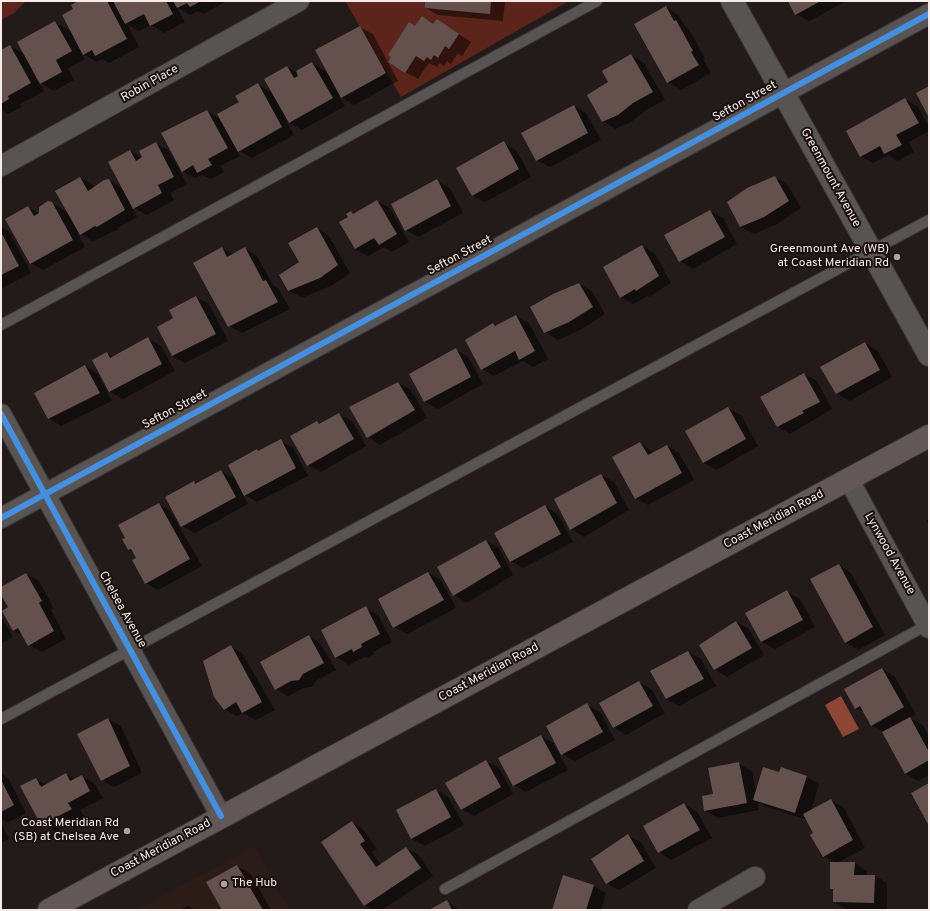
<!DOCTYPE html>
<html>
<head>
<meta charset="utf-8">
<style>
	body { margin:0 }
	#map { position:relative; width:930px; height:911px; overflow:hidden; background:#221b1a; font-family:Overpass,sans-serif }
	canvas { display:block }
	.frame { position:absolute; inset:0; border:2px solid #f5ecea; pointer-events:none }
</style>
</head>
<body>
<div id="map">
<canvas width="930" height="911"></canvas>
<div class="frame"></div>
</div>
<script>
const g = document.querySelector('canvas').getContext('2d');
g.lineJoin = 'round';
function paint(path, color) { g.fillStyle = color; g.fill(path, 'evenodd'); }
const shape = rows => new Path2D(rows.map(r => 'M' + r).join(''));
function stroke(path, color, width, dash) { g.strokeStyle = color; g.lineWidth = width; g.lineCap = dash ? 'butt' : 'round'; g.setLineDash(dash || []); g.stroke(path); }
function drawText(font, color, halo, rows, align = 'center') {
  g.font = font + ' Overpass,sans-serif'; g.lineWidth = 4; g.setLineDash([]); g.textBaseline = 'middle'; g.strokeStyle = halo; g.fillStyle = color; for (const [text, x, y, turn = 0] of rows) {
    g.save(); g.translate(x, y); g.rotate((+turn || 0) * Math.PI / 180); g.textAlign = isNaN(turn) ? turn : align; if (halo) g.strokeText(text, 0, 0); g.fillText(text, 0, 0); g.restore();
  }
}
paint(shape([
	[254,846,290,910,137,910]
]), '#2c1c18');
paint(shape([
	[1,1,26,1,14,13,1,20],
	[345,1,569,1,401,97]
]), '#5b251b');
paint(shape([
	[841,696,859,729,843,737,825,705]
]), '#8d4536');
paint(shape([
	[81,1,227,1,203,14,198,11,190,15,177,7,185,22,164,33,151,25,139,31,127,24,139,47,109,63,102,59,97,62,81,53,85,59,68,68,74,80,54,91,39,82,44,91,20,104,22,107,8,114,1,110,1,51,10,46,26,55,55,22,71,31,74,10],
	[426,1,505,1,503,21,438,15,426,8],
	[789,1,847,1,809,21,796,14],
	[666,7,678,15,685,26,688,28,705,58,703,59,711,73,681,90,668,82],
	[437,20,471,42,462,56,458,53,451,64,447,61,444,66,440,63,437,67,429,63,418,79,405,72,416,27,434,25],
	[360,27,373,34,398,81,354,105,339,96,345,106,302,130,286,121,294,135,252,158,236,149,240,156,220,166,224,172,211,179,202,175,195,178,182,171,207,111,222,120,258,85,273,93,287,67,296,72,312,63,328,72],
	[631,55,644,63,665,100,646,110,631,122,615,129,603,121,610,83],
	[905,99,918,107,929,127,929,131,909,142,914,152,898,161,888,155,873,163,860,156],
	[574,106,586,113,601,140,550,167,537,160],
	[155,143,168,150,187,184,170,193,174,200,147,215,132,207,137,217,118,228,117,230,93,241,77,232,85,247,43,270,30,263,28,207,40,214,52,203,68,213,80,178,93,185,94,188,109,180,123,189,130,151,142,158],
	[504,143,516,150,531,177,485,202,472,195],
	[775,177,788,185,801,208,777,224,754,234,741,227],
	[437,181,450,188,463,213,418,237,406,230],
	[377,201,390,208,409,242,392,252,384,247,368,256,355,249,349,217,351,212,354,214],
	[710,211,723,218,737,244,693,269,680,261],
	[1,227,9,232,31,273,1,289],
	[317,228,329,236,350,273,333,285,302,298,289,291,280,275,300,262],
	[642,246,655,254,671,283,649,297,648,296,633,304,620,297],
	[222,248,233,255,245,248,257,256,273,285,278,288,290,309,242,333,229,326],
	[579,284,592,291,605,314,582,329,558,340,545,332],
	[196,297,209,304,228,341,185,363,172,356,174,319],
	[516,316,529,323,548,359,533,367,523,361,494,376,482,369,493,324,497,326],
	[148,338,161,346,175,371,123,399,110,392,93,361,107,353,114,357],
	[865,343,878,351,892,377,850,401,837,394,822,367],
	[456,350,468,357,483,384,438,409,425,402],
	[85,366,98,374,112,401,61,426,48,418],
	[804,374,817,381,832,409,790,434,778,427],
	[398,383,411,390,427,418,380,445,368,437],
	[728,408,741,415,758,446,717,470,704,463,686,432],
	[339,414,352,421,366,446,321,472,308,465,317,422,321,424],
	[281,441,293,448,308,476,257,502,243,494,248,504,195,533,182,526,194,482,197,484,221,471,237,480,257,450,260,452],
	[640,443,654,453,667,446,679,453,694,480,648,505,635,498],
	[601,475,614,482,629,510,584,537,571,529],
	[159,504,171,512,202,566,158,590,145,583,137,558,134,552,129,550,124,540],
	[545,506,558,514,573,542,523,568,511,561],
	[929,519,929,526,926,520],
	[486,541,499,548,513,575,467,603,454,595],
	[839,565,851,573,885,635,858,650,845,642],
	[428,573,441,580,456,608,407,634,394,627],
	[26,574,39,581,54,609,51,610,66,639,42,652,29,645,24,636,13,630,9,608,1,593,1,588],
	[787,592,800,599,815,627,775,649,762,642,747,614],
	[366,608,378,615,392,642,373,652,374,654,367,658,364,657,349,665,336,657],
	[1,616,13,637,1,644],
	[737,622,749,629,764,655,727,677,714,669,700,645],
	[309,636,321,644,336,670,316,681,312,687,304,688,288,696,276,689],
	[231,646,243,654,275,710,256,720,243,713,237,716,224,709],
	[688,652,701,659,716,686,679,706,666,699],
	[882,669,895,677,916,715,910,718,923,725,929,737,929,775,918,781,905,773,883,732,871,725,865,713,856,708],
	[639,682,652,690,665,713,626,735,613,727],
	[587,705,600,712,615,740,575,761,562,754],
	[108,719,121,726,142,773,114,787,101,780],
	[541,736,553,743,568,770,526,792,514,785],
	[486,761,499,768,513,794,474,816,462,809],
	[739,764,752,771,756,793,780,773,807,777,819,784,811,811,831,800,844,808,865,848,837,863,854,863,867,871,867,876,875,876,887,883,887,909,846,909,834,902,834,891,831,889,836,863,823,856,808,820,767,807,758,802,759,810,718,818,705,810,714,795],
	[1,774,8,778,26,813,7,823,1,819],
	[66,774,75,779,82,776,94,783,103,798,80,810,84,816,55,832,42,825,21,787,36,779,46,785],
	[436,790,448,797,464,825,425,846,412,839,397,811],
	[684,804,697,812,712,838,671,860,659,852],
	[352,822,364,830,377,849,372,852,381,865,406,848,419,855,433,876,382,910,373,910,365,905],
	[1,823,9,839,1,843],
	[628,835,641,842,656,868,619,890,606,883,610,846],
	[237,866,250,873,271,910,223,910],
	[594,886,606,893,601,910,554,910],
	[447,902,460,910,431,910],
	[188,906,195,910,180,910]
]), '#0007');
paint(shape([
	[78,1,107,1,127,39,95,56,92,50,83,55,62,15,73,9,71,5],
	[113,1,166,1,173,14,150,26,144,14,125,24],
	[173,1,201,1,190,7,187,3,177,8],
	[425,1,491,1,490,14,425,8],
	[788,1,821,1,795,15],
	[666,6,674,21,676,20,693,51,691,52,699,65,667,83,634,24],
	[422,16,433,24,437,19,459,34,449,49,445,46,438,58,434,55,431,60,427,57,424,61,416,56,405,73,388,62,391,57,388,55,409,22,415,26],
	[55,21,72,51,56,60,62,72,40,84,17,42],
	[360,26,386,73,341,98,315,50],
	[10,45,31,83,8,96,9,99,1,104,1,50],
	[631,54,653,92,633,103,618,115,602,122,587,95,608,82,602,71],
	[312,62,333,98,289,123,264,79,287,66,294,78,298,76,296,71],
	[258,83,282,127,238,152,217,114,239,102,235,96],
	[929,86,929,118,916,93],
	[905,98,919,123,896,135,902,145,884,154,880,146,860,157,846,131],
	[574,105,588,133,536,161,521,133],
	[207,110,228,148,208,159,212,165,197,173,193,165,182,172,161,133],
	[504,141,519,169,472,196,456,168],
	[156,142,174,177,158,185,162,193,133,209,108,162,130,150,136,161,142,157,139,151],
	[775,176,789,201,764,217,740,227,727,202,747,188],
	[80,177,88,191,104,180,109,179,125,210,97,227,95,226,80,235,55,191],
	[437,179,451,206,405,231,391,204],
	[377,200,397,234,379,245,374,238,355,249,339,222,348,217,346,214,351,211,353,214],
	[48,201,52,202,73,240,30,264,5,219,28,206,34,216,39,213,39,207],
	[710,210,725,237,679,262,664,235],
	[317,227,338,265,320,278,288,291,279,275,299,262,288,243],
	[1,232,19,266,1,275],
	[642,245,659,276,636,291,635,289,620,298,603,267],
	[222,247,227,257,245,247,263,281,266,280,278,302,228,327,193,263],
	[579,283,593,307,569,322,544,333,530,307,553,294],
	[196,296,216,334,172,356,157,327,173,318,169,310],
	[516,315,535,351,519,360,515,351,481,370,465,340,493,323,495,326],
	[148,337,162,364,109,392,92,360,107,352,110,358],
	[865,342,880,370,836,394,820,367],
	[456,348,471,377,424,402,409,374],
	[85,365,100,393,48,419,34,393],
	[804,373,820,402,802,411,804,413,777,427,760,397],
	[398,382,415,410,367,438,349,407],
	[728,407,746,439,703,463,685,431],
	[339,413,354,439,307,466,290,436,317,421,319,424],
	[281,439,296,468,244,496,228,465,257,449,258,451],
	[640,442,648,455,667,445,682,473,635,499,612,457],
	[221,470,236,497,181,527,165,497,194,481,195,484],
	[601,474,617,503,570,530,554,499],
	[159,503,190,559,145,584,132,560,136,558,131,549,128,550,122,539,125,538,118,525],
	[545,505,561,534,510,562,494,533],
	[486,540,501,567,453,596,437,567],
	[839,564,873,627,845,643,810,579],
	[428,572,444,600,393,628,378,599],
	[26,573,42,601,39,603,54,631,28,646,18,628,13,631,2,611,8,607,1,595,1,587],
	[787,590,803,620,761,642,745,613],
	[366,606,380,634,361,644,362,647,353,652,352,649,335,658,321,630],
	[736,621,752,648,714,670,699,645],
	[309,635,324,663,303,674,299,680,291,681,275,690,260,662],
	[231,645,262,702,242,713,236,702,224,710,214,697,203,661],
	[688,651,704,679,666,699,650,671],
	[882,668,904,707,871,726,860,706,855,709,844,689],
	[639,681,653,706,613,728,599,703],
	[587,703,603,732,561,755,546,726],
	[910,717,929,752,929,760,905,774,882,732],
	[108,718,130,766,101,781,77,734],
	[541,735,556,763,513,786,498,758],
	[486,760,501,787,461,810,445,783],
	[739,762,747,803,704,811,702,796,713,794,708,768],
	[763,767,779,772,781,767,807,776,795,813,753,800],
	[66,773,70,781,82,775,90,791,68,803,72,809,41,825,20,786,36,778,41,787],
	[1,780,14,805,1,812],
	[929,783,929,826,911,793],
	[436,789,451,817,411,839,396,810],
	[831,799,853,840,823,857,810,835,813,833,803,814],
	[684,803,700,830,658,853,643,826],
	[352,821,365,841,360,844,376,867,406,847,421,868,364,906,321,842],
	[628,834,644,861,606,884,591,859],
	[830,862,855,862,854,875,875,875,874,903,833,902,833,889,830,889],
	[237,865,263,910,222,910,206,882],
	[563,875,594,885,586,910,552,910],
	[447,900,452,910,429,910]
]), '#64514d');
const service = shape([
	[1,325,597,1],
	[1,719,929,220],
	[445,889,929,624]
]);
const minor = shape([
	[1,166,299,1],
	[1,414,221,816],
	[849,480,929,628],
	[1,518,929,14],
	[698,910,755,877]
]);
const tertiary = shape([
	[732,1,929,355]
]);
const secondary = shape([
	[49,910,929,436]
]);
stroke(service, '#3d3837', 12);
stroke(minor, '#3d3837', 22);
stroke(tertiary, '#3d3837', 24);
stroke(secondary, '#3d3837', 24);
stroke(service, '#585453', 10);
stroke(minor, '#585453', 20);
stroke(tertiary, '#585453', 22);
stroke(secondary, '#625857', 22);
stroke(shape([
	[1,414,221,816],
	[1,518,929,14]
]), '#468fdf', 6);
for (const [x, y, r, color] of [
	[897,257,4,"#aba3a1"],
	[127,831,4,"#aba3a1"],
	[224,884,4,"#aba3a1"]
]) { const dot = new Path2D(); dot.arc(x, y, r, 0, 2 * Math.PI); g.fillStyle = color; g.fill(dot); stroke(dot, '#1b100e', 1.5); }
drawText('12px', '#f5ecea', '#1b100e', [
	["Robin Place",150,84,-29],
	["Sefton Street",745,102,-29],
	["Greenmount Avenue",830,178,61],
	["Sefton Street",460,256,-28],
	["Sefton Street",175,410,-28],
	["Coast Meridian Road",774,520,-28],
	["Lynwood Avenue",889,554,61],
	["Chelsea Avenue",122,610,61],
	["Coast Meridian Road",489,673,-28],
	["Coast Meridian Road",161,849,-28]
]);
drawText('12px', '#f5ecea', '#1b100e', [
	["Greenmount Ave (WB)",889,250],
	["at Coast Meridian Rd",889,264],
	["Coast Meridian Rd",119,824],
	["(SB) at Chelsea Ave",119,838],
	["The Hub",232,884,"left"]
], 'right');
</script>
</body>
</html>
